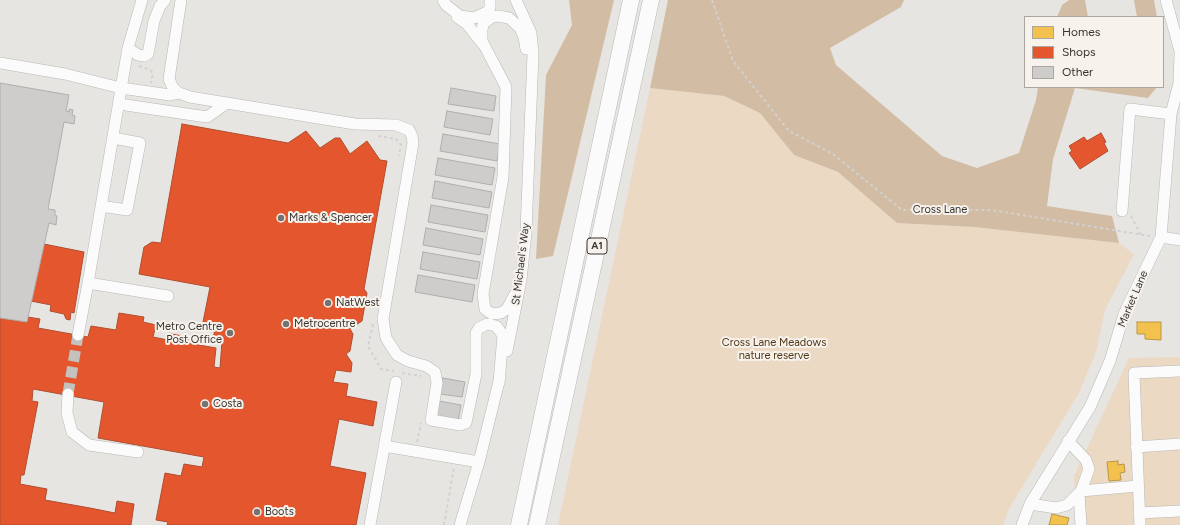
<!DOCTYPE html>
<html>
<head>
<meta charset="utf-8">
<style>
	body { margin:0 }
	#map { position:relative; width:1180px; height:525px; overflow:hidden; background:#e7e5e2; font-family:Figtree,sans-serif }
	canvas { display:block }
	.legend { position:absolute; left:1024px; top:16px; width:140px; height:72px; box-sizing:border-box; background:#f7f2ec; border:1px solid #aaa6a2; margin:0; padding:5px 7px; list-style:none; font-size:12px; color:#373532 }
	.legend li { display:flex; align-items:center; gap:8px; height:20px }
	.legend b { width:20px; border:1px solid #aaa6a2 }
</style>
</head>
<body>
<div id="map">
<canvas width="1180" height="525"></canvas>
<ul class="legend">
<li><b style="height:11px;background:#f2c14e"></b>Homes</li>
<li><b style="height:11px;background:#e4572e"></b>Shops</li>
<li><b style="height:11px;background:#cfcdcb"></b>Other</li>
</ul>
</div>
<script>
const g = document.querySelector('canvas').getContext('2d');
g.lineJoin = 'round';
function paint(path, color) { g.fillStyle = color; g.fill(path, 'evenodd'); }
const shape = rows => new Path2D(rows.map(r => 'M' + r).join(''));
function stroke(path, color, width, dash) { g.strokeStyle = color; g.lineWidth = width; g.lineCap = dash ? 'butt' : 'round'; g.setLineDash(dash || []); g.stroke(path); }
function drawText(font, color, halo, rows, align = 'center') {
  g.font = font + ' Figtree,sans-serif'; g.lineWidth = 4; g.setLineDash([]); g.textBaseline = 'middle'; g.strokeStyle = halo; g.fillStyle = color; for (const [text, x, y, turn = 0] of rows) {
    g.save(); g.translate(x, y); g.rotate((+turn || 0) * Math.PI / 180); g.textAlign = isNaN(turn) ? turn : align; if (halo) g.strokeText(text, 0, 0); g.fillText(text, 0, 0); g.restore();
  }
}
paint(shape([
	[650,88,724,96,760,113,794,155,838,172,897,223,974,227,1119,243,1134,254,1105,310,1096,352,1079,393,1022,487,1009,509,1003,525,558,525],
	[1180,357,1180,525,1077,525,1074,476,1129,358]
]), '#ecd9c3');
paint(shape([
	[569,0,614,0,553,256,536,259,546,75,572,25],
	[668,0,904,0,901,7,830,48,836,65,942,156,977,168,1019,153,1036,100,1038,87,1157,87,1148,98,1075,88,1053,159,1047,206,1112,216,1119,243,974,227,897,223,838,172,794,155,760,113,724,96,650,88],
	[1069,0,1085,0,1088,17,1057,17,1062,5],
	[1134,0,1154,0,1157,17,1137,17]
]), '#d2bda4');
const homes = shape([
	[1137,322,1161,322,1161,340,1145,339,1145,334,1137,334,1137,322],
	[1118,461,1118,465,1124,464,1125,472,1120,473,1121,480,1109,481,1107,462,1118,461],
	[1052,514,1069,518,1067,525,1049,525,1052,514]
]);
paint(homes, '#f2c14e');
stroke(homes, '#ba9746', 1);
const shops = shape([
	[182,124,288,143,306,131,320,148,335,138,340,138,350,154,367,141,380,160,387,161,364,289,367,293,362,321,350,329,353,334,350,351,346,354,352,363,351,372,336,370,333,382,348,384,346,396,377,402,373,426,339,419,330,466,366,473,356,525,167,525,168,522,156,520,165,473,181,476,184,464,202,467,204,457,98,438,104,402,33,389,32,401,38,402,24,475,21,475,20,484,47,489,45,500,90,508,115,513,117,501,134,504,131,525,0,525,0,318,27,322,28,317,40,319,38,328,88,337,91,326,116,330,119,313,144,317,143,322,156,325,153,337,168,340,169,333,171,334,189,337,188,343,216,348,214,367,220,368,222,341,213,339,216,324,203,322,210,287,139,274,144,247,152,242,161,243,182,124],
	[1101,133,1106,142,1104,143,1108,151,1080,169,1069,153,1072,151,1069,146,1084,137,1087,141,1101,133],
	[44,244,84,252,74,313,71,312,70,320,66,319,64,314,50,311,51,305,31,301,44,244]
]);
paint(shops, '#e4572e');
stroke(shops, '#b04d2f', 1);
const building = shape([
	[0,83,69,95,66,111,69,112,69,109,73,110,72,115,75,116,74,124,64,122,48,209,55,210,55,215,57,216,56,225,49,223,27,322,0,318,0,83],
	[451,88,496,96,494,111,448,104,451,88],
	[447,111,493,119,490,135,444,127,447,111],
	[443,134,500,144,497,161,440,151,443,134],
	[438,158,495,168,492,185,435,175,438,158],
	[435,181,492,192,489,208,432,198,435,181],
	[431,205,488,215,485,232,428,222,431,205],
	[426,228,483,239,480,255,423,245,426,228],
	[423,252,480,262,477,279,420,269,423,252],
	[418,275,475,285,472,302,415,292,418,275],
	[443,378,465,382,462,397,440,394,443,378],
	[439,401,461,405,458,421,436,417,439,401]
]);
paint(building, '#cfcdcb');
stroke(building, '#b0aeac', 1);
stroke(shape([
	[68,394,78,335]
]), '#c4c2bf', 11, [11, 5.5]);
const minor = shape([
	[142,0,128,48,88,283,168,296],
	[181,0,169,79,173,88,179,93,190,97,355,124,396,125,409,130,412,136,413,143,383,319,386,338,397,355,408,361,426,366,435,372,437,383,431,420,460,425,466,423,476,374,476,333,479,328,487,324,496,326,503,335,499,383],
	[443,0,446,5,460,16,474,18,487,12,490,8,490,0],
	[1166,0,1180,51],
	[457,17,467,24,482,43],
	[128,48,138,55,144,56,148,54,154,21,160,6,165,0],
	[0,63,65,74,121,88,170,95,179,93],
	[119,104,207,117,227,103],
	[101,206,127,210,140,143,113,138],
	[1122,211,1130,109,1171,114],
	[1161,237,1180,240],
	[515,294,507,309,501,313,492,314,485,309,483,294,503,177,506,87,482,41,482,30,483,24,492,17,498,16,509,18,520,28,524,37,526,49],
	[78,335,88,283],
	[507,351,521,280,526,232,533,54,531,33,516,0],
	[68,394,67,413,72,432,89,445,138,452],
	[1068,441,1086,460,1089,469,1081,491],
	[384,446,479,462],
	[1136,447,1180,444],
	[1079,494,1081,525],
	[1030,504,1056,508,1067,505,1081,491,1138,486],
	[1139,513,1180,511],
	[370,525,396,382],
	[460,525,479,462,500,377],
	[1022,525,1030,504,1090,407,1110,361,1124,314,1161,237,1171,114,1179,83,1180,53],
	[1140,525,1134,373,1180,371]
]);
const highway = shape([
	[519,525,631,0],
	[537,525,651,0]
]);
stroke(minor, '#b9b7b5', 12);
stroke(highway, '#b9b7b5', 17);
stroke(shape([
	[712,0,733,61,789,131,833,154,902,210,991,210,1150,236],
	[139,66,150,70,153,73,151,83],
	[378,136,396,139,401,145,399,156],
	[1131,216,1141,235],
	[373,324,368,346,381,369,394,371],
	[402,373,421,376],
	[417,442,421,423],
	[444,525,454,467]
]), '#d2d1d0', 2, [3, 3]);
stroke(minor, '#fbfbfb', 11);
stroke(highway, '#fbfbfb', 16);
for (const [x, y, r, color] of [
	[281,218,4,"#757370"],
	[328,303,4,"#757370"],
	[286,324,4,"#757370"],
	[230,333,4,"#757370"],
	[205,404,4,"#757370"],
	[257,512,4,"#757370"]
]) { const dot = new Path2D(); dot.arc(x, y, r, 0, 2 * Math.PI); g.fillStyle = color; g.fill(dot); stroke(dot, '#f7f2ec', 1.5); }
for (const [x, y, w] of [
	[597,246,20]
]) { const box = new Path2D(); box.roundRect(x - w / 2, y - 8, w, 16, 3); g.fillStyle = '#f7f2ec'; g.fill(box); stroke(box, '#373532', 1); }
drawText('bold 10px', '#373532', null, [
	["A1",597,246]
]);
drawText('11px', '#373532', '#f7f2ec', [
	["Cross Lane",940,210],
	["St Michael's Way",521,264,-83],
	["Market Lane",1133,299,-67]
]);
drawText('11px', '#373532', '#f7f2ec', [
	["Marks & Spencer",289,218],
	["NatWest",336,303],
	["Metrocentre",294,324],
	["Metro Centre",222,327,"right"],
	["Post Office",222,340,"right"],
	["Costa",213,404],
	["Boots",265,512]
], 'left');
drawText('11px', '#503614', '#f7f2ec', [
	["Cross Lane Meadows",774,343],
	["nature reserve",774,356]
]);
</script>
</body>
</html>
